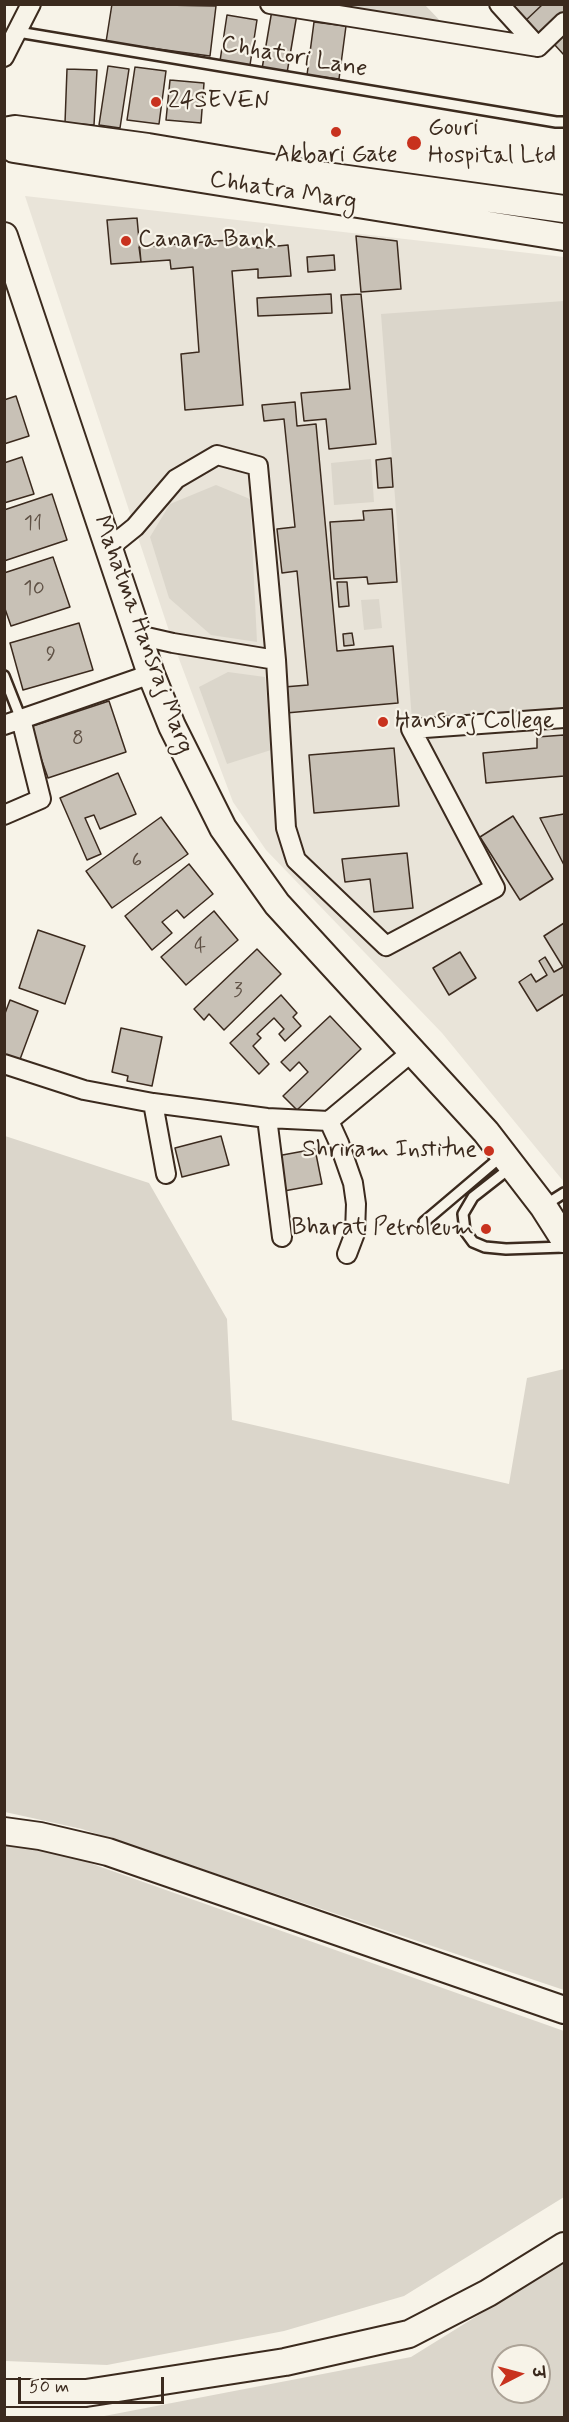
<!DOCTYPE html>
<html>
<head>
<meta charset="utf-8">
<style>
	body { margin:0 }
	#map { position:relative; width:569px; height:2422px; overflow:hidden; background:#f7f3e8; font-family:Mynerve,"Playpen Sans Deva",sans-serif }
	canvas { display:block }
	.frame { position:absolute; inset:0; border:6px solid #3b2a1e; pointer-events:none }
	.north { position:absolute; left:491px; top:2344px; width:60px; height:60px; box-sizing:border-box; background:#f7f3e8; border:2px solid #aca397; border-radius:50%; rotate:84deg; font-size:16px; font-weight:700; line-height:24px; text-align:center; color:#3b2a1e }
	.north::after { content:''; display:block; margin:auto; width:21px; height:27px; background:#c8321e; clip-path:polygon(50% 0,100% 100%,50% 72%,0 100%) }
	.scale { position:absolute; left:18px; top:2377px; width:146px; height:27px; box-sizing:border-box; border:3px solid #3b2a1e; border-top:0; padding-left:8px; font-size:18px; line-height:21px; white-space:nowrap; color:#3b2a1e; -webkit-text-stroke:4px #f7f3e8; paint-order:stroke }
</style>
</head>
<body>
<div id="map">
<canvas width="569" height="2422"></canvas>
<div class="frame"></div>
<div class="north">उ</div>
<div class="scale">50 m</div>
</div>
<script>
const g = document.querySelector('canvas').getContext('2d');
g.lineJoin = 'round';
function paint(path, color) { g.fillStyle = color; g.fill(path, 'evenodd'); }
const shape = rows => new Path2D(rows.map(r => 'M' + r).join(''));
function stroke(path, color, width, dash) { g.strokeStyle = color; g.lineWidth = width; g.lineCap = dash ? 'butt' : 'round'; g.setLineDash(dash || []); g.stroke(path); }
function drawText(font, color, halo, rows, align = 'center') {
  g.font = font + ' Mynerve,sans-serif'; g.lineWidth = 4.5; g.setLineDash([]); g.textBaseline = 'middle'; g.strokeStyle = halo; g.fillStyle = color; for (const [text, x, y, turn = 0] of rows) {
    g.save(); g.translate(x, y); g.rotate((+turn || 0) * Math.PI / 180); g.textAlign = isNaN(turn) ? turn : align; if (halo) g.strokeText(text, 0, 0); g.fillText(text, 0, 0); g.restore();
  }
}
paint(shape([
	[25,196,564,257,564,1182,442,1033,266,850,233,802,173,643]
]), '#e9e4d9');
paint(shape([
	[305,5,425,5,448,29],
	[564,301,564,708,412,720,381,314],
	[371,459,374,502,334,505,331,463],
	[216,485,250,499,257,642,211,635,169,598,150,537,170,504],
	[379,599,382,628,364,630,361,600],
	[228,672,265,677,271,750,227,764,199,687],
	[5,1136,149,1183,227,1319,232,1420,509,1484,527,1378,564,1369,564,1990,82,1829,5,1812],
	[4,1842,28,1844,84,1861,564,2031,564,2197,404,2296,284,2331,107,2365,5,2361],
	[564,2262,564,2417,99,2417,411,2357],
	[503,2356,539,2356,539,2392,503,2392]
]), '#dbd6cb');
const building = shape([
	[112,4,216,6,210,56,106,42,112,4],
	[510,4,543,4,523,23,510,4],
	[543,4,564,4,564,16,539,40,523,23,543,4],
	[272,10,297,14,287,73,262,69,272,10],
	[227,15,257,20,250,65,220,61,227,15],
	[314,22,346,26,339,79,307,75,314,22],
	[564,34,564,55,554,44,564,34],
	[108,66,129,69,120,128,99,125,108,66],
	[135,67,166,71,159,124,127,120,135,67],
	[67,69,97,70,94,125,65,123,67,69],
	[170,80,204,83,201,123,166,120,170,80],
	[137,218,141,262,111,264,107,220,137,218],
	[356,236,397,241,401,289,361,292,356,236],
	[256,238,257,248,288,245,291,276,258,278,258,269,232,271,243,405,185,410,181,354,199,352,193,267,171,269,170,260,141,262,139,247,256,238],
	[334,255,335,270,308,272,307,257,334,255],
	[331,294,332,313,258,316,257,298,331,294],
	[361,294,376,444,329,449,326,419,304,421,301,393,350,389,341,295,361,294],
	[16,396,29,436,4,444,4,400,16,396],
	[295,402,297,426,316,424,337,651,393,646,398,703,286,713,284,687,308,685,297,571,282,573,277,529,295,527,284,419,264,421,262,405,295,402],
	[22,457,34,494,4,503,4,463,22,457],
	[391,458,393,487,378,488,376,460,391,458],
	[52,494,67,540,4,561,4,510,52,494],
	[392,509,397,582,368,584,367,577,334,579,330,522,364,520,363,511,392,509],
	[53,557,70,607,11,626,4,606,4,573,53,557],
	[337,582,347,582,349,606,339,607,337,582],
	[79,623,93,670,23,690,10,643,79,623],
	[352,633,354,645,344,646,343,634,352,633],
	[109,701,126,752,48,778,30,727,109,701],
	[564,735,564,776,486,783,483,753,537,748,537,737,564,735],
	[394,748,399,806,314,813,309,755,394,748],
	[118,773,136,814,100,829,94,815,85,818,101,854,87,860,60,798,118,773],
	[564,814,564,865,540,818,564,814],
	[513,816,553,879,520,900,480,837,513,816],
	[161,817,188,854,112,908,86,871,161,817],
	[407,853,413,908,374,912,370,879,345,882,342,859,407,853],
	[189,864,213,894,184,918,177,910,162,922,172,933,152,950,125,916,189,864],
	[214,911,238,940,186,985,161,957,214,911],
	[564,923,564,994,537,1011,519,982,531,974,536,982,547,975,539,961,545,957,554,972,563,967,544,936,564,923],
	[38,930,85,946,65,1004,19,988,38,930],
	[257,949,281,974,224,1030,209,1014,204,1020,194,1009,257,949],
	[460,952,476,978,449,995,433,968,460,952],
	[281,995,297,1013,293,1017,301,1026,285,1041,279,1034,284,1029,274,1018,257,1034,261,1038,253,1046,269,1064,259,1074,230,1043,281,995],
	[10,1000,38,1011,19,1062,4,1057,4,1016,10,1000],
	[330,1016,361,1049,297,1110,283,1096,308,1072,299,1062,290,1071,281,1062,330,1016],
	[121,1028,162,1037,152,1086,127,1081,128,1076,112,1072,121,1028],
	[221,1136,229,1165,182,1177,175,1148,221,1136],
	[315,1149,322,1184,284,1191,277,1156,315,1149]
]);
paint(building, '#c8c1b6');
stroke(building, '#3b2a1e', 1.5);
const lane = shape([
	[18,32,556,122,564,122],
	[4,676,21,719],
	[510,1168,473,1197,463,1214,465,1231,473,1242,485,1247,506,1249,564,1247],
	[545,1205,564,1193],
	[424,1222,503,1155]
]);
const street = shape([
	[270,4,538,47,564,22],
	[499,4,538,47],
	[4,57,31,4],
	[109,548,135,527,176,479,217,455,258,466,276,660,286,828,296,860,386,946,495,888,411,729,564,718],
	[138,635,173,643,276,660],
	[4,725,151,674],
	[4,815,41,799,21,719],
	[4,1064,84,1090,153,1103,267,1118,329,1121,339,1143,353,1183,356,1204,355,1233,347,1254],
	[153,1103,166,1174],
	[267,1118,282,1237],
	[329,1121,413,1051]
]);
const secondary = shape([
	[4,131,15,129,148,147,297,172,564,209],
	[4,141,14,149,564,237],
	[4,236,151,674,172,726,223,828,277,904,486,1132,543,1206,564,1239],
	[4,1831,40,1836,108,1852,564,2010],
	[4,2393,86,2393,285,2362,409,2334,488,2293,564,2246]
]);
stroke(lane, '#3b2a1e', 14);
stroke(street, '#3b2a1e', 22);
stroke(secondary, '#3b2a1e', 30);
stroke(lane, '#f7f3e8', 9);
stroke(street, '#f7f3e8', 18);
stroke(secondary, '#f7f3e8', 26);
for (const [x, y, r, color] of [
	[156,102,6,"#c8321e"],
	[336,132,6,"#c8321e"],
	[414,143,8,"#c8321e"],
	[126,241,6,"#c8321e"],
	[383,722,6,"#c8321e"],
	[489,1151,6,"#c8321e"],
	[486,1229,6,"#c8321e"]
]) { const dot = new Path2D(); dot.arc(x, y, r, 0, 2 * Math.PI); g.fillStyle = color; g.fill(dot); stroke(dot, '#f7f3e8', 2); }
drawText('21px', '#5e5044', null, [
	["11",33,525],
	["10",34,590],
	["9",51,656],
	["8",78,740],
	["6",137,862],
	["4",200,948],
	["3",238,992]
]);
drawText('24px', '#3b2a1e', '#f7f3e8', [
	["Chhatori Lane",294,58,10],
	["Chhatra Marg",283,192,9],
	["Mahatma Hansraj Marg",142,635,70]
]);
drawText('24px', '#3b2a1e', '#f7f3e8', [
	["24SEVEN",168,102],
	["Gouri",428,129],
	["Hospital Ltd",428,157],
	["Akbari Gate",336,156,"center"],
	["Canara Bank",138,241],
	["Hansraj College",395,722],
	["Shriram Institue",477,1151,"right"],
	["Bharat Petroleum",474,1229,"right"]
], 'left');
</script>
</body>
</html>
